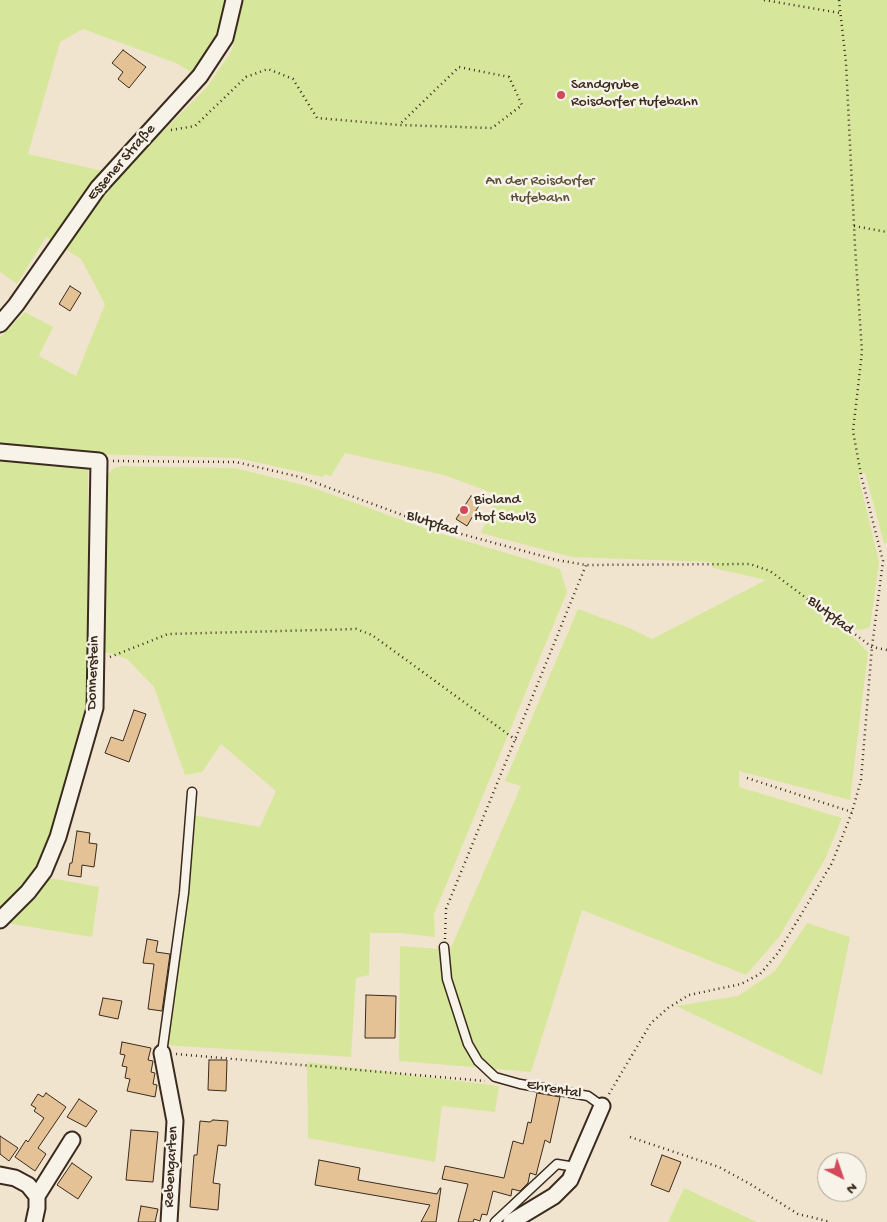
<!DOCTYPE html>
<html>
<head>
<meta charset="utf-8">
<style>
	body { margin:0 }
	#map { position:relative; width:887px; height:1222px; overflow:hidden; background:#f1e4cf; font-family:"Gochi Hand",sans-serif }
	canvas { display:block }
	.north { position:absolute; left:817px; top:1152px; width:50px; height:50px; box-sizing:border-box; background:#f7f3e8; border:1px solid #aca397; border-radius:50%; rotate:139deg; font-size:14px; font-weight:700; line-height:20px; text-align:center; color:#3b2a1e }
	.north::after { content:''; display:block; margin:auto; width:18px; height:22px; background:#d1495b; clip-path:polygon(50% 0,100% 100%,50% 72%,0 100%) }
</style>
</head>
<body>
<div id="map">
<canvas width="887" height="1222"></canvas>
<div class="north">N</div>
</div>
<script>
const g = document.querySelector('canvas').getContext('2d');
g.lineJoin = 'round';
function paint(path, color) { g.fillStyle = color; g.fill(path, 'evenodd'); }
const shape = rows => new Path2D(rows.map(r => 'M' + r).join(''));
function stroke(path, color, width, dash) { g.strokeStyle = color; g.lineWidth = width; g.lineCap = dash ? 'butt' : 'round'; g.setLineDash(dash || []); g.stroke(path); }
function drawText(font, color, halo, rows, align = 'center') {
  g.font = font + ' "Gochi Hand",sans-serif'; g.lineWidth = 5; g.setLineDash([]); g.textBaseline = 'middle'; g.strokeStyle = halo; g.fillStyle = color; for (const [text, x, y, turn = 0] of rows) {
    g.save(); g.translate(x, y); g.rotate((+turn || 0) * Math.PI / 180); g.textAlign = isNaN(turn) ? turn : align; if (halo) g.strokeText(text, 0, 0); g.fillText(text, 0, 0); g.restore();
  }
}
paint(shape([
	[0,0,227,0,221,37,194,74,176,63,83,29,60,42,28,154,103,171,132,159,155,139,207,87,232,50,243,0,887,0,887,543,884,543,865,473,858,474,879,562,870,627,860,630,842,626,868,652,850,800,739,771,739,787,842,818,825,859,779,937,746,975,582,910,531,1072,399,1061,400,946,450,950,521,786,505,781,578,609,627,627,652,639,766,580,713,568,711,562,572,557,481,533,498,495,444,475,345,453,331,476,324,474,323,477,237,458,88,454,89,633,86,705,52,834,36,869,50,878,99,887,92,937,0,922,0,337,25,312,53,327,39,356,76,376,105,304,81,259,46,237,17,284,0,272],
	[121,466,235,468,311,487,432,531,560,569,567,592,434,914,435,937,400,933,370,933,369,975,356,978,351,1057,164,1045,188,899,193,815,260,827,276,791,221,744,202,772,185,775,154,687,127,659,102,651,106,476,114,468],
	[807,923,850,937,822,1075,676,1006,738,996,775,971],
	[307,1062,499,1086,495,1112,442,1106,435,1162,308,1138],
	[684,1188,757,1222,668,1222]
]), '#d6e79b');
const building = shape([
	[123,50,146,67,129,88,118,79,123,72,112,63,123,50],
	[70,286,81,293,70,311,59,304,70,286],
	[471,496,481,502,467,526,456,519,471,496],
	[134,710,146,714,129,762,105,753,111,737,123,741,134,710],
	[77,831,90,833,89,843,97,844,94,867,82,865,81,877,68,875,70,863,72,863,77,831],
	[147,939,158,941,156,952,170,954,162,1011,148,1009,154,964,143,963,147,939],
	[366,995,396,996,395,1038,365,1038,366,995],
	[103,998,122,1001,118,1019,99,1015,103,998],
	[122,1042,151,1048,148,1060,153,1061,151,1072,155,1073,153,1084,157,1085,155,1097,127,1091,130,1079,125,1078,127,1067,122,1066,125,1055,120,1054,122,1042],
	[209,1060,227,1060,226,1091,208,1090,209,1060],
	[46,1093,66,1107,38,1148,46,1154,35,1171,15,1157,26,1140,28,1142,44,1118,34,1111,36,1108,31,1105,38,1094,43,1097,46,1093],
	[537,1093,560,1097,550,1143,545,1140,536,1175,530,1173,528,1183,520,1191,512,1189,511,1196,493,1191,487,1215,482,1214,480,1221,474,1219,473,1222,458,1222,468,1184,442,1179,445,1166,504,1178,513,1141,523,1144,528,1122,531,1123,537,1093],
	[79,1099,97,1111,86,1127,67,1117,79,1099],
	[213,1120,228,1121,226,1146,218,1145,213,1183,220,1184,218,1210,190,1207,194,1155,197,1155,200,1121,210,1122,213,1120],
	[131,1130,158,1132,153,1182,126,1180,131,1130],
	[0,1136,18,1148,9,1161,0,1154,0,1136],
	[662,1155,681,1162,669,1192,651,1185,662,1155],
	[319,1160,360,1168,358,1180,437,1194,440,1188,441,1188,436,1222,421,1222,430,1205,315,1185,319,1160],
	[72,1163,92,1177,78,1199,57,1185,72,1163],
	[141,1206,158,1209,155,1222,138,1222,141,1206]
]);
paint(building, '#e4c296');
stroke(building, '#3b2a1e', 1);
const lane = shape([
	[444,947,447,979,468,1044,478,1061,495,1077,520,1084,588,1096,602,1106],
	[162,1053,184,893,192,792],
	[495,1222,557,1164,575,1167]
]);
const street = shape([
	[0,324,16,305,98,188,200,76,225,38,234,0],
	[0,452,99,461,95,708,58,837,44,871,28,892,0,920],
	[162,1053,175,1121,169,1222],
	[0,1175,15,1178,28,1185,37,1196,37,1208,34,1222],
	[37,1196,72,1140],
	[511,1222,554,1196,570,1180,602,1106]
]);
stroke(lane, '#3b2a1e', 11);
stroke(street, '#3b2a1e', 19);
stroke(shape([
	[764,0,840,13],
	[171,130,195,126,246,77,268,69,293,79,317,118,399,125,492,128,522,105,509,77,459,67,399,125],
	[854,226,887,232],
	[113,461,236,462,300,477,432,526,557,560,586,565,750,564,770,571,872,647,887,650],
	[110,657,168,634,356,629,372,635,516,740],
	[747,778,852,812],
	[445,939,446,909,586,565],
	[176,1054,485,1081],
	[609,1094,651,1023,668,1008,689,995,741,984,760,974,778,953,832,863,852,812,861,780,872,647,883,561,861,475,853,431,862,352,855,246,846,63,839,0],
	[630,1137,719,1167,750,1184,798,1214,831,1222]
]), '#3b2a1e', 2.5, [1, 4]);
stroke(lane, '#f7f3e8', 8);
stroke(street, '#f7f3e8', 15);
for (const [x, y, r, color] of [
	[561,95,5,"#d1495b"],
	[464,510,5,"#d1495b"]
]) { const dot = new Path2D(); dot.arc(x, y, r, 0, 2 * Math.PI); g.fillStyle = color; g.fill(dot); stroke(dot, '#f7f3e8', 2); }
drawText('15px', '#3b2a1e', '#f7f3e8', [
	["Sandgrube",571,86],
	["Roisdorfer Hufebahn",571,103],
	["Bioland",474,501],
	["Hof Schulz",474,518]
], 'left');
drawText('15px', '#3b2a1e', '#f7f3e8', [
	["Essener Straße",122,163,-49],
	["Blutpfad",432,524,18],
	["Blutpfad",830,616,37],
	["Donnerstein",94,673,-88],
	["Ehrental",554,1090,10],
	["Rebengarten",172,1167,-87]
]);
drawText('15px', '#5a5037', '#f7f3e8', [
	["An der Roisdorfer",540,182],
	["Hufebahn",540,199]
]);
</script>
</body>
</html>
